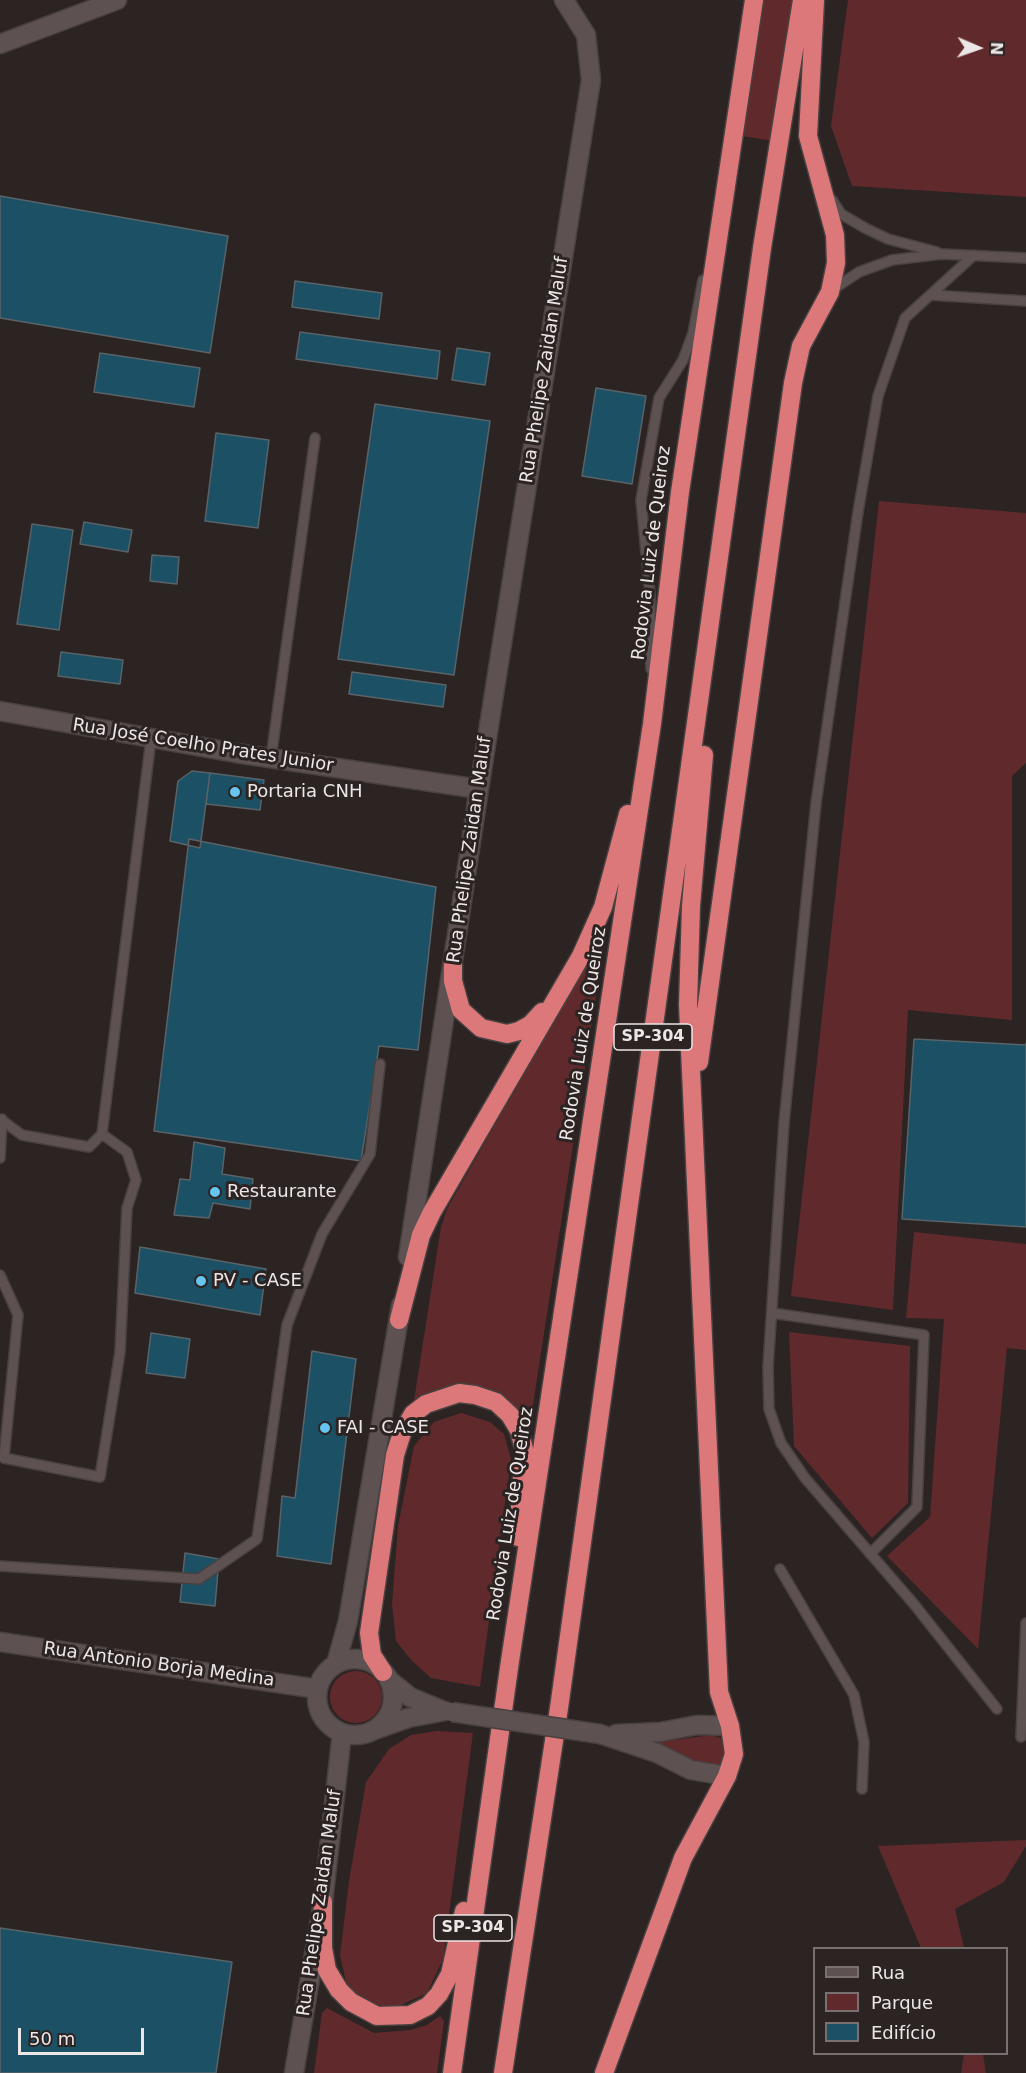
<!DOCTYPE html>
<html>
<head>
<meta charset="utf-8">
<style>
	body { margin:0 }
	#map { position:relative; width:1026px; height:2073px; overflow:hidden; background:#2c2323; font-family:"DejaVu Sans",sans-serif }
	canvas { display:block }
	.legend { position:absolute; left:813px; top:1947px; width:195px; height:108px; box-sizing:border-box; background:#2c2323; border:2px solid #797171; margin:0; padding:8px 10px; list-style:none; font-size:18px; color:#ede6e6 }
	.legend li { display:flex; align-items:center; gap:12px; height:30px }
	.legend b { width:30px; border:2px solid #797171 }
	.north { position:absolute; left:948px; top:18px; width:60px; height:60px; -webkit-text-stroke:4px #2c2323; paint-order:stroke; rotate:92deg; font-size:16px; font-weight:700; line-height:24px; text-align:center; color:#ede6e6 }
	.north::after { content:''; display:block; margin:auto; width:21px; height:27px; background:#ede6e6; clip-path:polygon(50% 0,100% 100%,50% 72%,0 100%) }
	.scale { position:absolute; left:18px; top:2028px; width:126px; height:27px; box-sizing:border-box; border:3px solid #ede6e6; border-top:0; padding-left:8px; font-size:18px; line-height:21px; white-space:nowrap; color:#ede6e6; -webkit-text-stroke:4px #2c2323; paint-order:stroke }
</style>
</head>
<body>
<div id="map">
<canvas width="1026" height="2073"></canvas>
<ul class="legend">
<li><b style="height:8px;background:#5d5251"></b>Rua</li>
<li><b style="height:16px;background:#602a2c"></b>Parque</li>
<li><b style="height:16px;background:#1c5065"></b>Edifício</li>
</ul>
<div class="north">N</div>
<div class="scale">50 m</div>
</div>
<script>
const g = document.querySelector('canvas').getContext('2d');
g.lineJoin = 'round';
function paint(path, color) { g.fillStyle = color; g.fill(path, 'evenodd'); }
const shape = rows => new Path2D(rows.map(r => 'M' + r).join(''));
function stroke(path, color, width, dash) { g.strokeStyle = color; g.lineWidth = width; g.lineCap = dash ? 'butt' : 'round'; g.setLineDash(dash || []); g.stroke(path); }
function drawText(font, color, halo, rows, align = 'center') {
  g.font = font + ' "DejaVu Sans",sans-serif'; g.lineWidth = 6; g.setLineDash([]); g.textBaseline = 'middle'; g.strokeStyle = halo; g.fillStyle = color; for (const [text, x, y, turn = 0] of rows) {
    g.save(); g.translate(x, y); g.rotate((+turn || 0) * Math.PI / 180); g.textAlign = isNaN(turn) ? turn : align; if (halo) g.strokeText(text, 0, 0); g.fillText(text, 0, 0); g.restore();
  }
}
paint(shape([
	[763,0,795,0,774,141,742,136],
	[848,0,1026,0,1026,197,852,186,831,126],
	[879,501,1026,513,1026,763,1012,776,1012,1020,908,1010,893,1310,791,1296],
	[603,935,605,937,528,1437,497,1398,413,1407,441,1227,447,1209],
	[914,1232,1026,1244,1026,1350,1007,1348,978,1649,887,1556,930,1517,944,1319,906,1318],
	[789,1332,910,1346,908,1503,872,1538,794,1446],
	[461,1413,490,1422,504,1434,511,1459,480,1687,431,1678,412,1661,396,1641,392,1604,398,1526,414,1446,434,1422],
	'330 1697a26 26 0 1 1 52 0a26 26 0 1 1-52 0Z',
	[437,1731,473,1733,443,1959,427,1993,392,2009,362,2000,346,1982,340,1955,349,1881,366,1782,389,1749,411,1735],
	[712,1735,723,1739,726,1758,719,1766,699,1763,632,1738,665,1741],
	[1026,1840,1026,1846,1004,1882,955,1909,964,1948,921,1948,878,1846],
	[327,2008,374,2033,410,2030,427,2025,440,2016,444,2021,437,2073,314,2073,322,2013],
	[964,2054,983,2054,986,2073,961,2073]
]), '#602a2c');
const building = shape([
	[0,196,228,236,210,353,0,318,0,196],
	[295,281,382,293,379,319,292,307,295,281],
	[300,332,440,351,437,379,296,359,300,332],
	[457,348,490,353,485,385,452,380,457,348],
	[100,353,200,368,194,407,94,392,100,353],
	[596,388,646,396,632,484,582,476,596,388],
	[375,404,490,421,454,675,338,659,375,404],
	[216,433,269,440,258,528,205,521,216,433],
	[84,522,132,530,128,552,80,544,84,522],
	[32,524,73,530,59,630,17,624,32,524],
	[152,555,179,557,177,584,150,581,152,555],
	[61,652,123,660,120,684,58,676,61,652],
	[352,672,446,685,443,707,349,694,352,672],
	[192,771,210,773,200,848,170,841,178,781,192,771],
	[210,773,264,780,260,810,206,804,210,773],
	[189,839,436,887,418,1050,379,1046,361,1161,154,1131,189,839],
	[914,1039,1026,1045,1026,1043,1026,1227,902,1219,914,1039],
	[194,1142,225,1148,222,1174,253,1179,250,1209,213,1203,209,1218,174,1215,180,1179,190,1180,194,1142],
	[140,1247,266,1269,260,1315,135,1293,140,1247],
	[151,1333,190,1339,185,1378,146,1373,151,1333],
	[312,1351,356,1359,331,1564,277,1556,282,1496,295,1498,312,1351],
	[185,1553,219,1559,215,1606,180,1602,185,1553],
	[0,1928,232,1962,216,2073,0,2073,0,1928]
]);
paint(building, '#1c5065');
stroke(building, '#596368', 1.5);
const lane = shape([
	[832,200,841,214,865,228,888,239,937,252],
	[974,255,905,318,878,396,858,512,816,803,784,1123,768,1367,769,1409,781,1443,805,1478,913,1603,997,1709],
	[832,290,859,272,892,260,942,254,1026,258],
	[930,295,1026,301],
	[651,669,650,594,641,500,659,398,683,360,693,333,703,280],
	[271,758,315,438],
	[3,1121,22,1135,89,1147,102,1134,151,739],
	[0,1158,2,1119],
	[0,1275,18,1315,4,1458,100,1477,120,1352,127,1208,136,1180,127,1152,102,1134],
	[772,1313,924,1335,917,1507,870,1554],
	[0,1566,199,1579,257,1539,287,1325,322,1234,370,1154,380,1064],
	[780,1569,854,1695,864,1742,862,1789],
	[1021,1737,1026,1623]
]);
const street = shape([
	[0,44,117,0],
	[0,711,236,753,479,789],
	[408,1257,479,789,591,80,586,35,564,0],
	[0,1642,318,1689],
	'317 1697a38 38 0 1 1 76 0a38 38 0 1 1-76 0Z',
	[336,1664,348,1621,401,1305],
	[389,1680,410,1697,444,1711],
	[377,1729,408,1718,445,1711],
	[600,1734,657,1753,691,1770,727,1776],
	[616,1734,660,1732,697,1725,730,1726],
	[294,2073,323,1902,342,1733]
]);
const highway = shape([
	[453,965,453,981,461,1010,481,1028,507,1034,519,1031,530,1025,542,1012],
	[699,1062,793,383,801,346,830,292,836,263,835,235,808,136,815,0],
	[399,1320,421,1235,432,1212,581,956,603,907,628,814],
	[383,1672,372,1655,369,1633,395,1455,402,1433,413,1414,426,1404,459,1393,475,1395,496,1402,510,1415,519,1430,524,1449,518,1537],
	[323,1902,323,1948,327,1970,339,1990,351,2002,377,2016,410,2015,428,2006,439,1994,450,1974,464,1911],
	[452,2073,510,1661,652,724,680,492,754,0],
	[503,2073,559,1708,762,248,802,0],
	[604,2073,683,1858,727,1776,734,1754,730,1726,719,1692,688,1005,691,906,704,755]
]);
stroke(lane, '#494040', 12);
stroke(street, '#494040', 21);
stroke(highway, '#494040', 21);
stroke(lane, '#5d5251', 9);
stroke(street, '#5d5251', 18);
stroke(highway, '#dd787a', 18);
const streetBridge = shape([
	[452,1712,600,1734]
]);
stroke(streetBridge, '#494040', 21, []);
stroke(streetBridge, '#5d5251', 18);
for (const [x, y, r, color] of [
	[235,792,6,"#65c5ee"],
	[215,1192,6,"#65c5ee"],
	[201,1281,6,"#65c5ee"],
	[325,1428,6,"#65c5ee"]
]) { const dot = new Path2D(); dot.arc(x, y, r, 0, 2 * Math.PI); g.fillStyle = color; g.fill(dot); stroke(dot, '#2c2323', 2); }
for (const [x, y, w] of [
	[653,1037,78],
	[473,1928,78]
]) { const box = new Path2D(); box.roundRect(x - w / 2, y - 13, w, 26, 4.5); g.fillStyle = '#2c2323'; g.fill(box); stroke(box, '#ede6e6', 1.5); }
drawText('bold 16px', '#ede6e6', null, [
	["SP-304",653,1037],
	["SP-304",473,1928]
]);
drawText('18px', '#ede6e6', '#2c2323', [
	["Rua Phelipe Zaidan Maluf",545,370,-81],
	["Rodovia Luiz de Queiroz",652,553,-83],
	["Rua José Coelho Prates Junior",203,746,9],
	["Rua Phelipe Zaidan Maluf",470,850,-82],
	["Rodovia Luiz de Queiroz",584,1034,-81],
	["Rodovia Luiz de Queiroz",511,1514,-81],
	["Rua Antonio Borja Medina",159,1665,8],
	["Rua Phelipe Zaidan Maluf",320,1903,-82]
]);
drawText('18px', '#ede6e6', '#2c2323', [
	["Portaria CNH",247,792],
	["Restaurante",227,1192],
	["PV - CASE",213,1281],
	["FAI - CASE",337,1428]
], 'left');
</script>
</body>
</html>
